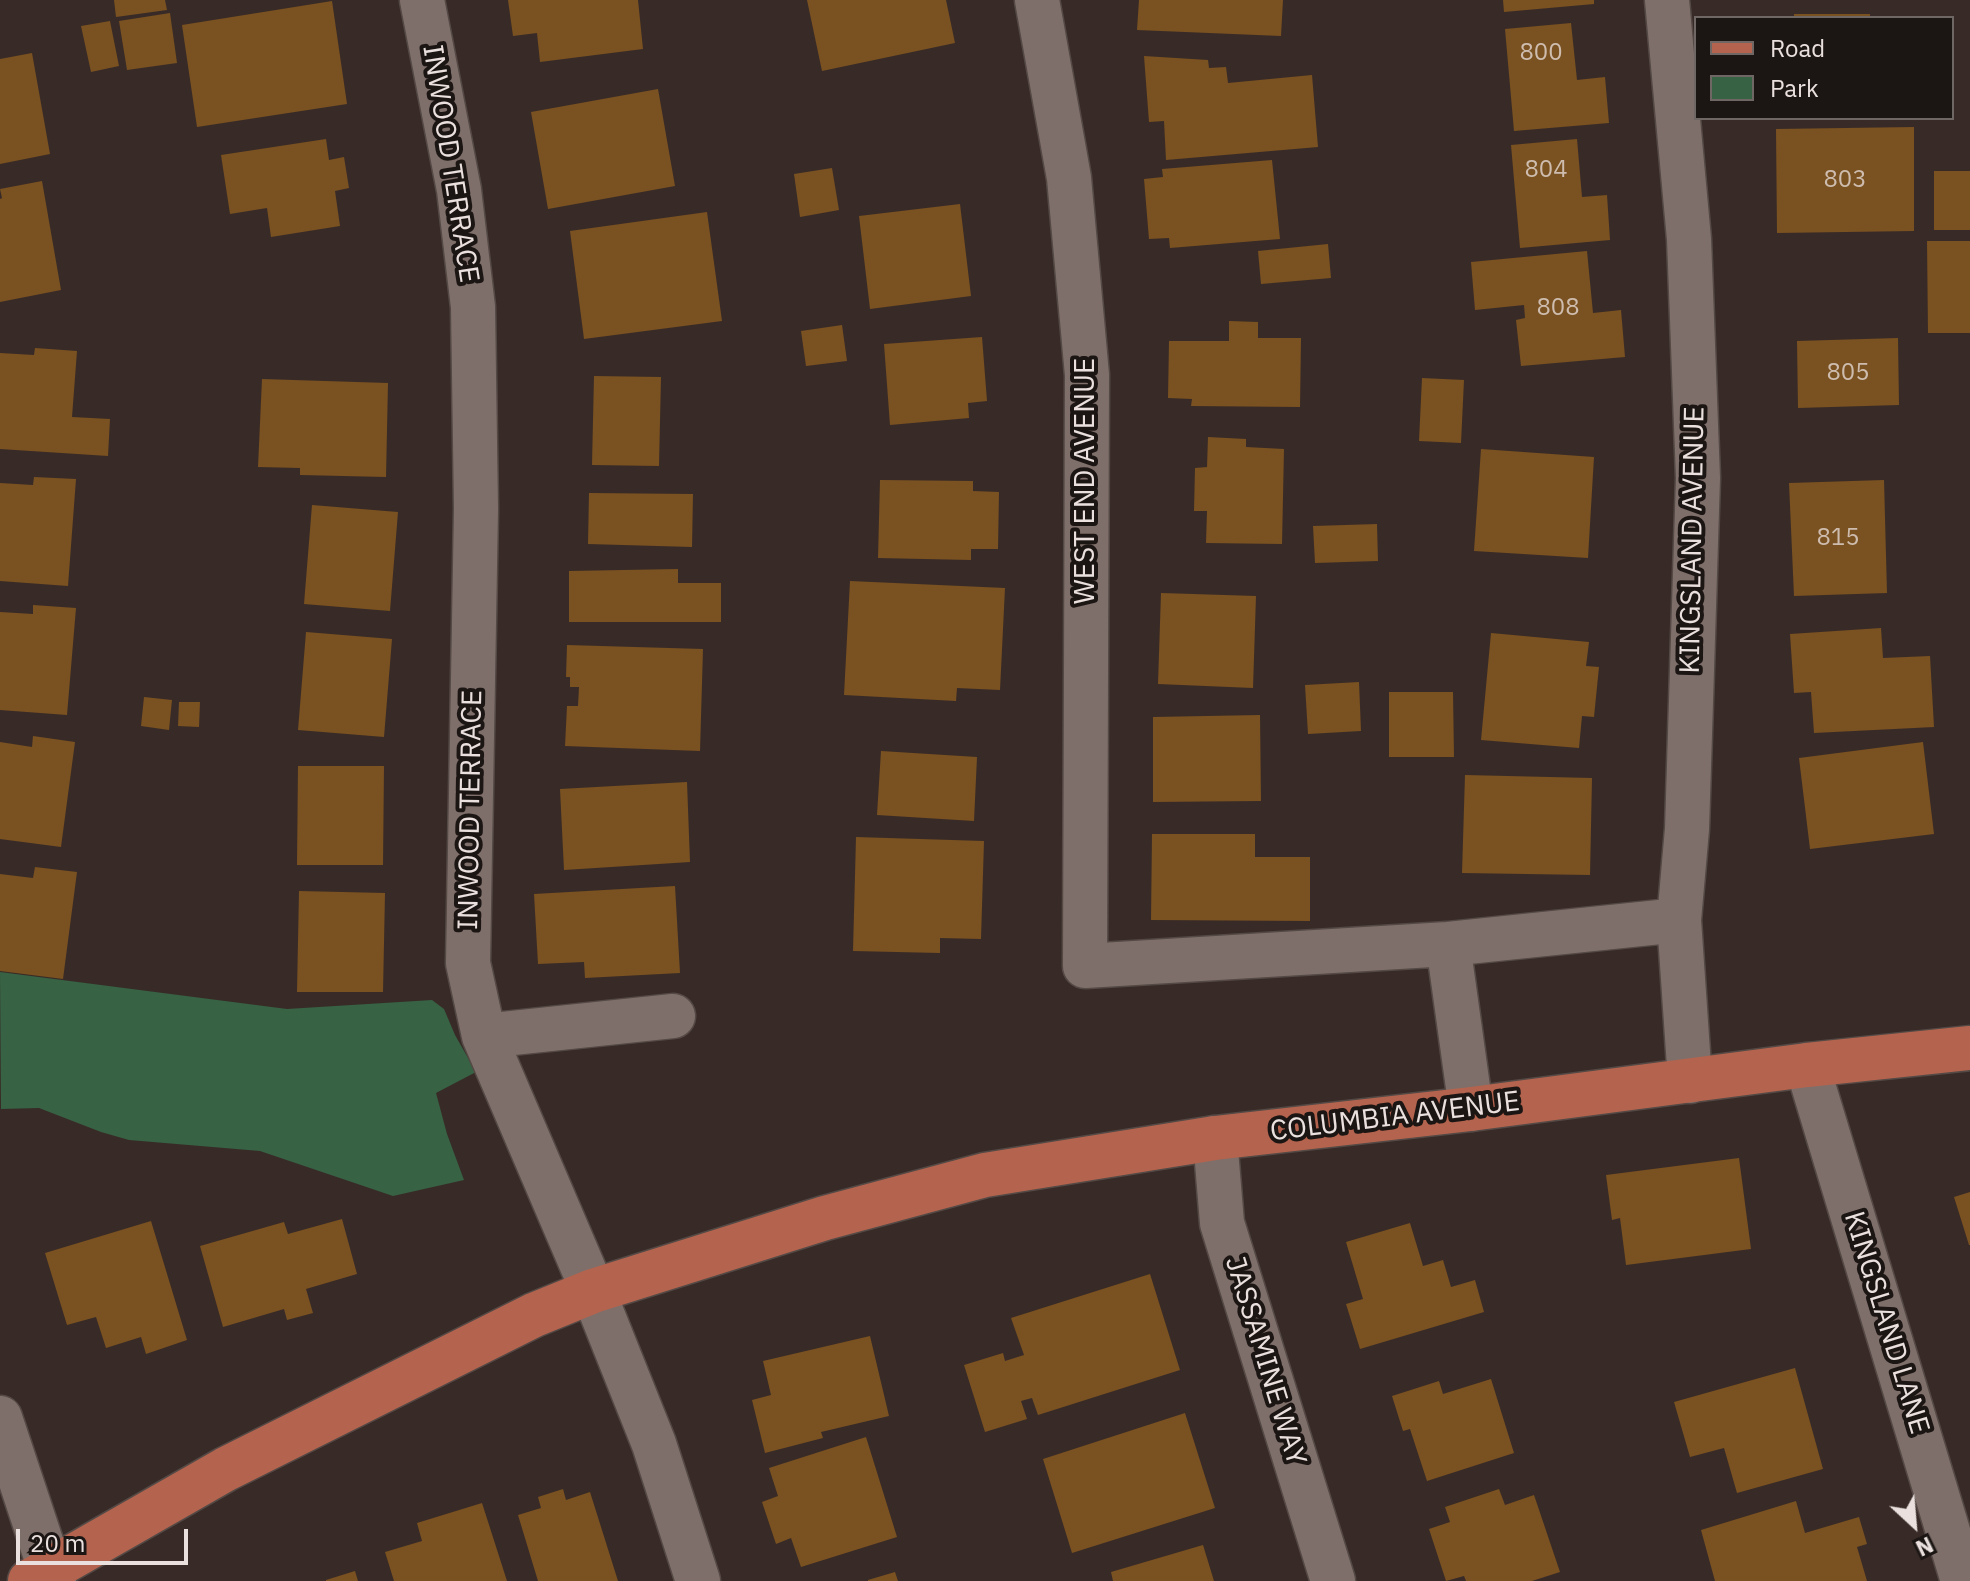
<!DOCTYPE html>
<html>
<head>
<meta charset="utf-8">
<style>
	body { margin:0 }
	#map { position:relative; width:1970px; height:1581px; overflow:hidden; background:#382b27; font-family:"IBM Plex Sans",sans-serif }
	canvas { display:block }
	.legend { position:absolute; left:1694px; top:16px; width:260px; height:104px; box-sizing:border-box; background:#1b1513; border:2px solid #6e6764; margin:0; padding:10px 14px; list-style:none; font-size:24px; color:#eae1de }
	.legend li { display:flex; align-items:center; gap:16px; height:40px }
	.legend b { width:40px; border:2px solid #6e6764 }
	.north { position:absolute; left:1874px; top:1485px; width:80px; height:80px; -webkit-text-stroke:6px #1b1513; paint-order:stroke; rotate:154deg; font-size:22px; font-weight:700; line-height:32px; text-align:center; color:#eae1de }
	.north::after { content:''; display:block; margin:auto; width:28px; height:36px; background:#eae1de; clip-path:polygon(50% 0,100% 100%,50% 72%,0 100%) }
	.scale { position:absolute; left:16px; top:1529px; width:172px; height:36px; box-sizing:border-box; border:4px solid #eae1de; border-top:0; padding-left:10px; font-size:24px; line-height:28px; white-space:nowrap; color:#eae1de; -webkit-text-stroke:6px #1b1513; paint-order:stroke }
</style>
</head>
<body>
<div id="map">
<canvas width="1970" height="1581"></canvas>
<ul class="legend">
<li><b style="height:10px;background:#b4644e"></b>Road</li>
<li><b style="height:22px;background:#376244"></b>Park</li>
</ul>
<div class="north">N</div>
<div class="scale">20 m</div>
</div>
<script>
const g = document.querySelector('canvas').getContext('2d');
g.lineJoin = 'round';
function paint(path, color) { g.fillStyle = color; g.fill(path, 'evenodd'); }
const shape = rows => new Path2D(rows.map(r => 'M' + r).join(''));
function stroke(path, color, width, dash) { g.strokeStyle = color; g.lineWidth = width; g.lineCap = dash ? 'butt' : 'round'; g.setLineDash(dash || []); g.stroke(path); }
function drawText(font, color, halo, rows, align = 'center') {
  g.font = font + ' "IBM Plex Sans",sans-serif'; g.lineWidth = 8; g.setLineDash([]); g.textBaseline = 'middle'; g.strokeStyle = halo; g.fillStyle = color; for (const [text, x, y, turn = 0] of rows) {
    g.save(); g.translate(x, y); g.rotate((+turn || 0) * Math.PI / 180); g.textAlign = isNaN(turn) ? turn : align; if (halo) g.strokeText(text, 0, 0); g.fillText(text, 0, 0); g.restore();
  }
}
paint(shape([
	[0,972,287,1009,432,1000,444,1009,455,1035,476,1072,436,1093,447,1134,464,1180,393,1196,260,1151,129,1140,101,1132,39,1108,1,1109]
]), '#376244');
paint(shape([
	[114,0,165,0,167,10,116,17],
	[508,0,638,0,643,49,540,62,537,33,513,36],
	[807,0,946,0,955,43,822,71],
	[1139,0,1283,0,1281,36,1137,30],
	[1503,0,1594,0,1594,4,1504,12],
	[332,1,347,104,197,127,182,25],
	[170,13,177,63,127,70,119,21],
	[1794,14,1870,14,1870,18,1794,18],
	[110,21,119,66,91,72,81,26],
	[1571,23,1577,80,1605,77,1609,123,1514,131,1505,29],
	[32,53,50,154,0,164,0,59],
	[1144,56,1208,60,1209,68,1226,67,1228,83,1312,75,1318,147,1166,160,1164,121,1149,122],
	[658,89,675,186,548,209,531,112],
	[1914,127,1914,231,1777,233,1776,129],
	[326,139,329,160,344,157,349,188,335,191,340,226,271,237,267,208,230,214,221,155],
	[1577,139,1582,197,1607,195,1610,240,1520,248,1511,145],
	[1272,160,1280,239,1170,248,1169,238,1149,239,1144,179,1163,177,1162,169],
	[832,168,839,210,800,217,794,174],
	[1934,171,1970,171,1970,230,1934,230],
	[42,181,61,290,0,302,0,199,2,198,0,189],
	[960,204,971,296,870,309,859,216],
	[707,212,722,321,584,339,570,231],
	[1927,241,1970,241,1970,333,1928,333],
	[1328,244,1331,278,1261,284,1258,251],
	[1587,251,1593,313,1621,310,1625,357,1521,366,1516,320,1525,318,1524,305,1475,310,1471,262],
	[1229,321,1258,322,1258,338,1301,338,1300,407,1191,406,1192,399,1168,398,1169,341,1229,341],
	[842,325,847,361,806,366,801,331],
	[982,337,987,401,968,403,969,418,890,425,884,344],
	[1898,338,1899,405,1798,408,1797,341],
	[35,348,77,351,72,417,110,419,108,456,0,449,0,353,34,355],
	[594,376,661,377,659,466,592,465],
	[1422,378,1464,380,1461,443,1419,441],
	[262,379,388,383,386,477,300,475,300,468,258,467],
	[1208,437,1246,439,1246,447,1284,449,1282,544,1206,543,1207,511,1194,511,1195,468,1207,467],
	[1481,449,1594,457,1588,558,1474,551],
	[34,477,76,479,68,586,0,581,0,483,33,485],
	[880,480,973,481,973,491,999,492,998,549,971,549,971,560,878,558],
	[1884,480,1887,593,1794,596,1789,483],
	[589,493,693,494,692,547,588,544],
	[312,505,398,512,390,611,304,604],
	[1377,524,1378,561,1315,563,1313,526],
	[678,569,678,583,721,583,721,622,569,622,569,571],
	[850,581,1005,588,1000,690,957,688,956,701,844,695],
	[1161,593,1256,596,1253,688,1158,684],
	[33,605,76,608,67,715,0,710,0,612,33,614],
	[1881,628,1883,658,1930,656,1934,727,1814,733,1811,692,1794,693,1790,634],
	[306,632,392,639,384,737,298,730],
	[1491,633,1589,642,1586,666,1599,667,1594,717,1582,716,1579,748,1481,740],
	[567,645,703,649,700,751,565,746,567,706,578,706,579,687,570,687,570,677,566,677],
	[1359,682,1361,731,1308,734,1305,685],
	[1389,692,1453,692,1454,757,1389,757],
	[144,697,172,700,169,730,141,726],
	[179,702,200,702,199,727,178,726],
	[1260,715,1261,801,1153,802,1153,717],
	[33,736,75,742,61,847,0,839,0,742,32,747],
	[1923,742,1934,834,1810,849,1799,758],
	[881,751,977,757,974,821,877,815],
	[298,766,384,766,383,865,297,865],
	[1465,775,1592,778,1590,875,1462,873],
	[687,782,690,862,564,870,560,789],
	[1152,834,1255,834,1255,857,1310,857,1310,921,1151,920],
	[856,837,984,841,981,939,940,938,940,953,853,951],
	[35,867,77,872,63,979,0,971,0,874,33,878],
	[675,886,680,973,585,978,584,962,538,964,534,894],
	[299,891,385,893,383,992,297,992],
	[1739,1158,1751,1249,1626,1265,1620,1218,1612,1220,1606,1175],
	[1970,1192,1970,1245,1969,1245,1954,1197],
	[342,1219,357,1274,306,1289,313,1313,287,1320,284,1309,223,1327,200,1246,284,1222,288,1234],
	[151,1221,187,1340,146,1354,141,1337,106,1348,96,1317,67,1325,45,1253],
	[1410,1223,1423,1266,1443,1260,1451,1287,1475,1280,1484,1312,1360,1349,1346,1304,1363,1299,1346,1242],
	[1150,1274,1180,1370,1038,1415,1032,1398,1021,1401,1027,1419,985,1432,964,1365,1003,1353,1005,1361,1024,1355,1011,1318],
	[870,1336,889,1416,821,1432,823,1438,765,1453,752,1400,771,1395,763,1361],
	[1795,1368,1823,1469,1737,1493,1724,1448,1690,1457,1674,1402],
	[1491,1379,1514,1453,1427,1481,1410,1429,1403,1431,1392,1396,1439,1381,1443,1394],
	[1185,1413,1215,1508,1072,1553,1043,1459],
	[866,1437,897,1537,801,1567,791,1538,776,1544,762,1502,778,1496,769,1468],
	[563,1489,566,1500,590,1492,618,1581,538,1581,518,1515,541,1508,538,1497],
	[1499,1489,1505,1505,1534,1495,1560,1572,1532,1581,1466,1581,1464,1576,1446,1581,1429,1529,1450,1522,1445,1507],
	[1796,1501,1805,1533,1859,1517,1867,1544,1857,1547,1867,1581,1715,1581,1701,1530],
	[482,1503,507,1581,394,1581,385,1552,422,1541,417,1523],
	[1203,1545,1214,1581,1113,1581,1111,1572],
	[355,1571,358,1581,326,1581,326,1580],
	[895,1572,898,1581,868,1581,868,1580]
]), '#7a5121');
const minor = shape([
	[422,0,459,190,473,307,476,509,468,963,484,1036,593,1291,654,1444,698,1581],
	[1037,0,1069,178,1087,375,1085,966,1448,944,1679,920],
	[1667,0,1689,239,1698,478,1687,829,1679,920,1690,1081],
	[1448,944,1471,1109],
	[484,1036,673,1016],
	[1807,1065,1963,1581],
	[1215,1138,1222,1223,1333,1581],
	[0,1418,54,1581]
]);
const primary = shape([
	[30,1581,226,1469,534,1315,593,1291,825,1218,985,1175,1215,1138,1471,1109,1807,1065,1970,1048]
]);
stroke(minor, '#544945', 47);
stroke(primary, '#544945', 47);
stroke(minor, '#7f6f6a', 44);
stroke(primary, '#b4644e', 44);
drawText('24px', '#cebdaf', null, [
	["800",1541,53],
	["804",1546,170],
	["803",1845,180],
	["808",1558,308],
	["805",1848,373],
	["815",1838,538]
]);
drawText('28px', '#eae1de', '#1b1513', [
	["INWOOD TERRACE",450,164,81],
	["WEST END AVENUE",1086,481,-90],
	["KINGSLAND AVENUE",1693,540,-89],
	["INWOOD TERRACE",471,810,-89],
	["COLUMBIA AVENUE",1395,1117,-7],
	["KINGSLAND LANE",1886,1323,73],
	["JASSAMINE WAY",1265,1361,73]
]);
</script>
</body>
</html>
